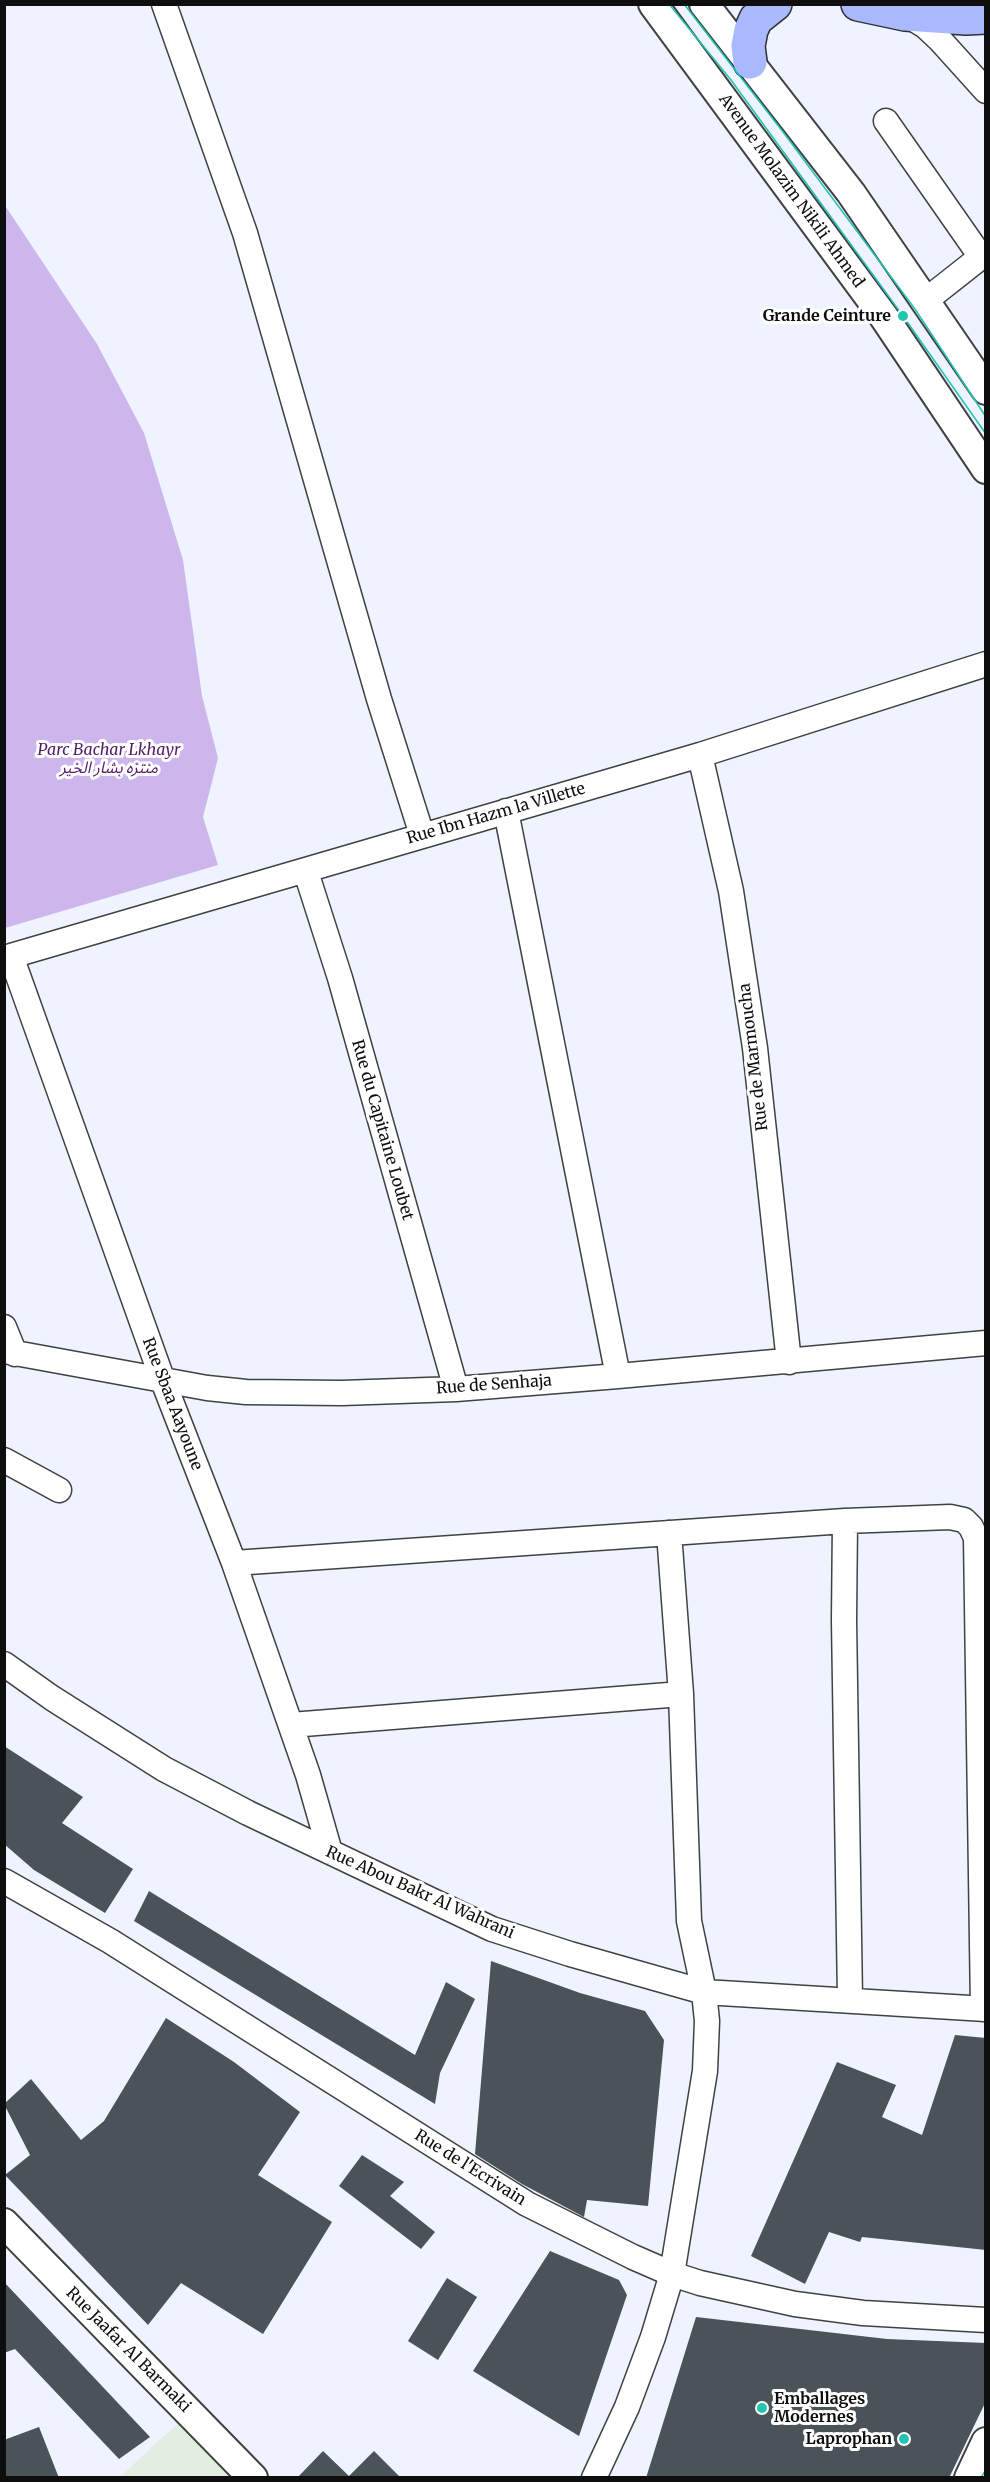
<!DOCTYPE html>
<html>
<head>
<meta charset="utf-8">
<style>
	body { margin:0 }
	#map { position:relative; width:990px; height:2482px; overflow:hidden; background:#eef3ff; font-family:Merriweather,serif }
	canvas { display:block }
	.frame { position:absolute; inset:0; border:6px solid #0e0e0e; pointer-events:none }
</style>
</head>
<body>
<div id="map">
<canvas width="990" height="2482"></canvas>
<div class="frame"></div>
</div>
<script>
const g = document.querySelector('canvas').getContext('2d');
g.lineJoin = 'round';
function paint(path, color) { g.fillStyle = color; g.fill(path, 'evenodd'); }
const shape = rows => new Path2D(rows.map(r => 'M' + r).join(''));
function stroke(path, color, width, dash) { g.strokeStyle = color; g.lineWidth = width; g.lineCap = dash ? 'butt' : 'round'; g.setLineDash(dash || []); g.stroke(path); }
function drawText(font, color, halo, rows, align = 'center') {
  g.font = font + ' Merriweather,"Noto Sans Arabic",serif'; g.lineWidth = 6; g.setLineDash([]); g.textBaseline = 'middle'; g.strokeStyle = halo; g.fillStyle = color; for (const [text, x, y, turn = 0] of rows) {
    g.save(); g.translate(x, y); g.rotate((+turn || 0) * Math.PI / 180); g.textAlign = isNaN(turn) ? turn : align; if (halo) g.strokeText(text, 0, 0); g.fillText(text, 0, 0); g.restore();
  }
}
paint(shape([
	[182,2421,237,2478,119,2478,159,2440]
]), '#e4ede2');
paint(shape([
	[4,204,97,344,144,433,183,560,202,696,218,758,203,817,218,865,5,928]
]), '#ccb6eb');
paint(shape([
	[4,1746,83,1797,62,1823,133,1869,105,1913,34,1870,4,1844],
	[149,1891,415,2055,446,1982,475,1999,440,2073,435,2104,134,1921],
	[491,1961,580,1993,645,2011,664,2040,648,2206,587,2200,584,2217,522,2184,475,2154],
	[166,2018,234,2062,300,2112,258,2175,332,2222,263,2334,181,2283,148,2325,5,2175,30,2155,4,2104,31,2079,81,2140,104,2121],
	[955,2035,986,2038,986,2250,862,2237,860,2242,829,2232,805,2284,751,2256,837,2062,896,2085,882,2117,922,2135],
	[362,2155,404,2182,390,2196,435,2232,421,2249,339,2186],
	[550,2251,619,2280,627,2295,579,2436,473,2371],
	[447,2278,477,2297,438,2360,408,2341],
	[4,2282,150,2437,119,2459,15,2349,4,2353],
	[696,2317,887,2339,986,2343,986,2401,949,2478,646,2478],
	[39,2427,59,2478,4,2478,4,2440],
	[323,2451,349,2476,374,2451,401,2478,297,2478]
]), '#4a5357');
const minor = shape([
	[164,4,245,233,379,699,422,835],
	[905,14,925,26,940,40,986,91],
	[886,121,981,257],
	[925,301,986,253],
	[700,755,731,891,755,1048,789,1362],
	[506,811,618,1376],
	[306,872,340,978,456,1389],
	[11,956,163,1381,234,1563,308,1775,330,1852],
	[4,958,700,755,986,664],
	[4,1327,15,1354],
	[4,1351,207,1388,246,1392,342,1393,456,1389,618,1376,986,1343],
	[4,1460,59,1490],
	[845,1521,844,1620,850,1999],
	[234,1563,845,1521,950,1517,964,1520,971,1527,976,1538,983,2009],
	[4,1664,52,1698,164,1769,248,1813,492,1929,570,1954,704,1992,986,2009],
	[291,1725,681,1694],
	[4,1881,110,1941,527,2204,633,2257,672,2274,700,2283,795,2304,863,2313,986,2320],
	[594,2478,627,2407,653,2337,672,2274,705,2071,707,2021,704,1992,689,1921,681,1694,669,1533]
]);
const tertiary = shape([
	[653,4,884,317,986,469],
	[704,4,851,193,986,390],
	[4,2223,253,2478],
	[969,2478,986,2442]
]);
const secondary = shape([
	[858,4,905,14,966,18,986,17],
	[750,62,748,46,751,30,756,19,775,4]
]);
stroke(minor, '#414141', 27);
stroke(tertiary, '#414141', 32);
stroke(secondary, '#303030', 36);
stroke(minor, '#fff', 24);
stroke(tertiary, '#fff', 28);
stroke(secondary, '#a9b9ff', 33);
stroke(shape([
	[669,4,731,80,903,316,986,434],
	[684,4,783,132,915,309,986,417],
	[981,2478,986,2469]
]), '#20c4b1', 1.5);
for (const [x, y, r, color] of [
	[903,316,6,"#20c4b1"],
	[762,2408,6,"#20c4b1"],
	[904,2439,6,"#20c4b1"]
]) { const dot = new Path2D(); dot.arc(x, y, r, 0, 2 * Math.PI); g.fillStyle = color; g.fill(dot); stroke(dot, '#fff', 2); }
drawText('16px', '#0e0e0e', '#fff', [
	["Avenue Molazim Nikili Ahmed",791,191,54],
	["Rue Ibn Hazm la Villette",496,814,-16],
	["Rue de Marmoucha",754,1057,-97],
	["Rue du Capitaine Loubet",382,1130,74],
	["Rue de Senhaja",494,1385,-4],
	["Rue Sbaa Aayoune",172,1404,69],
	["Rue Abou Bakr Al Wahrani",420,1893,24],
	["Rue de l'Ecrivain",470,2168,32],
	["Rue Jaafar Al Barmaki",128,2350,45]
]);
drawText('bold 16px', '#0e0e0e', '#fff', [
	["Grande Ceinture",891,316],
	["Emballages",774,2399,"left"],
	["Modernes",774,2417,"left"],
	["Laprophan",892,2439]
], 'right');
drawText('italic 16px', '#531b68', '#fff', [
	["Parc Bachar Lkhayr",109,750],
	["منتزه بشار الخير",109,768]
]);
</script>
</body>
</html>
